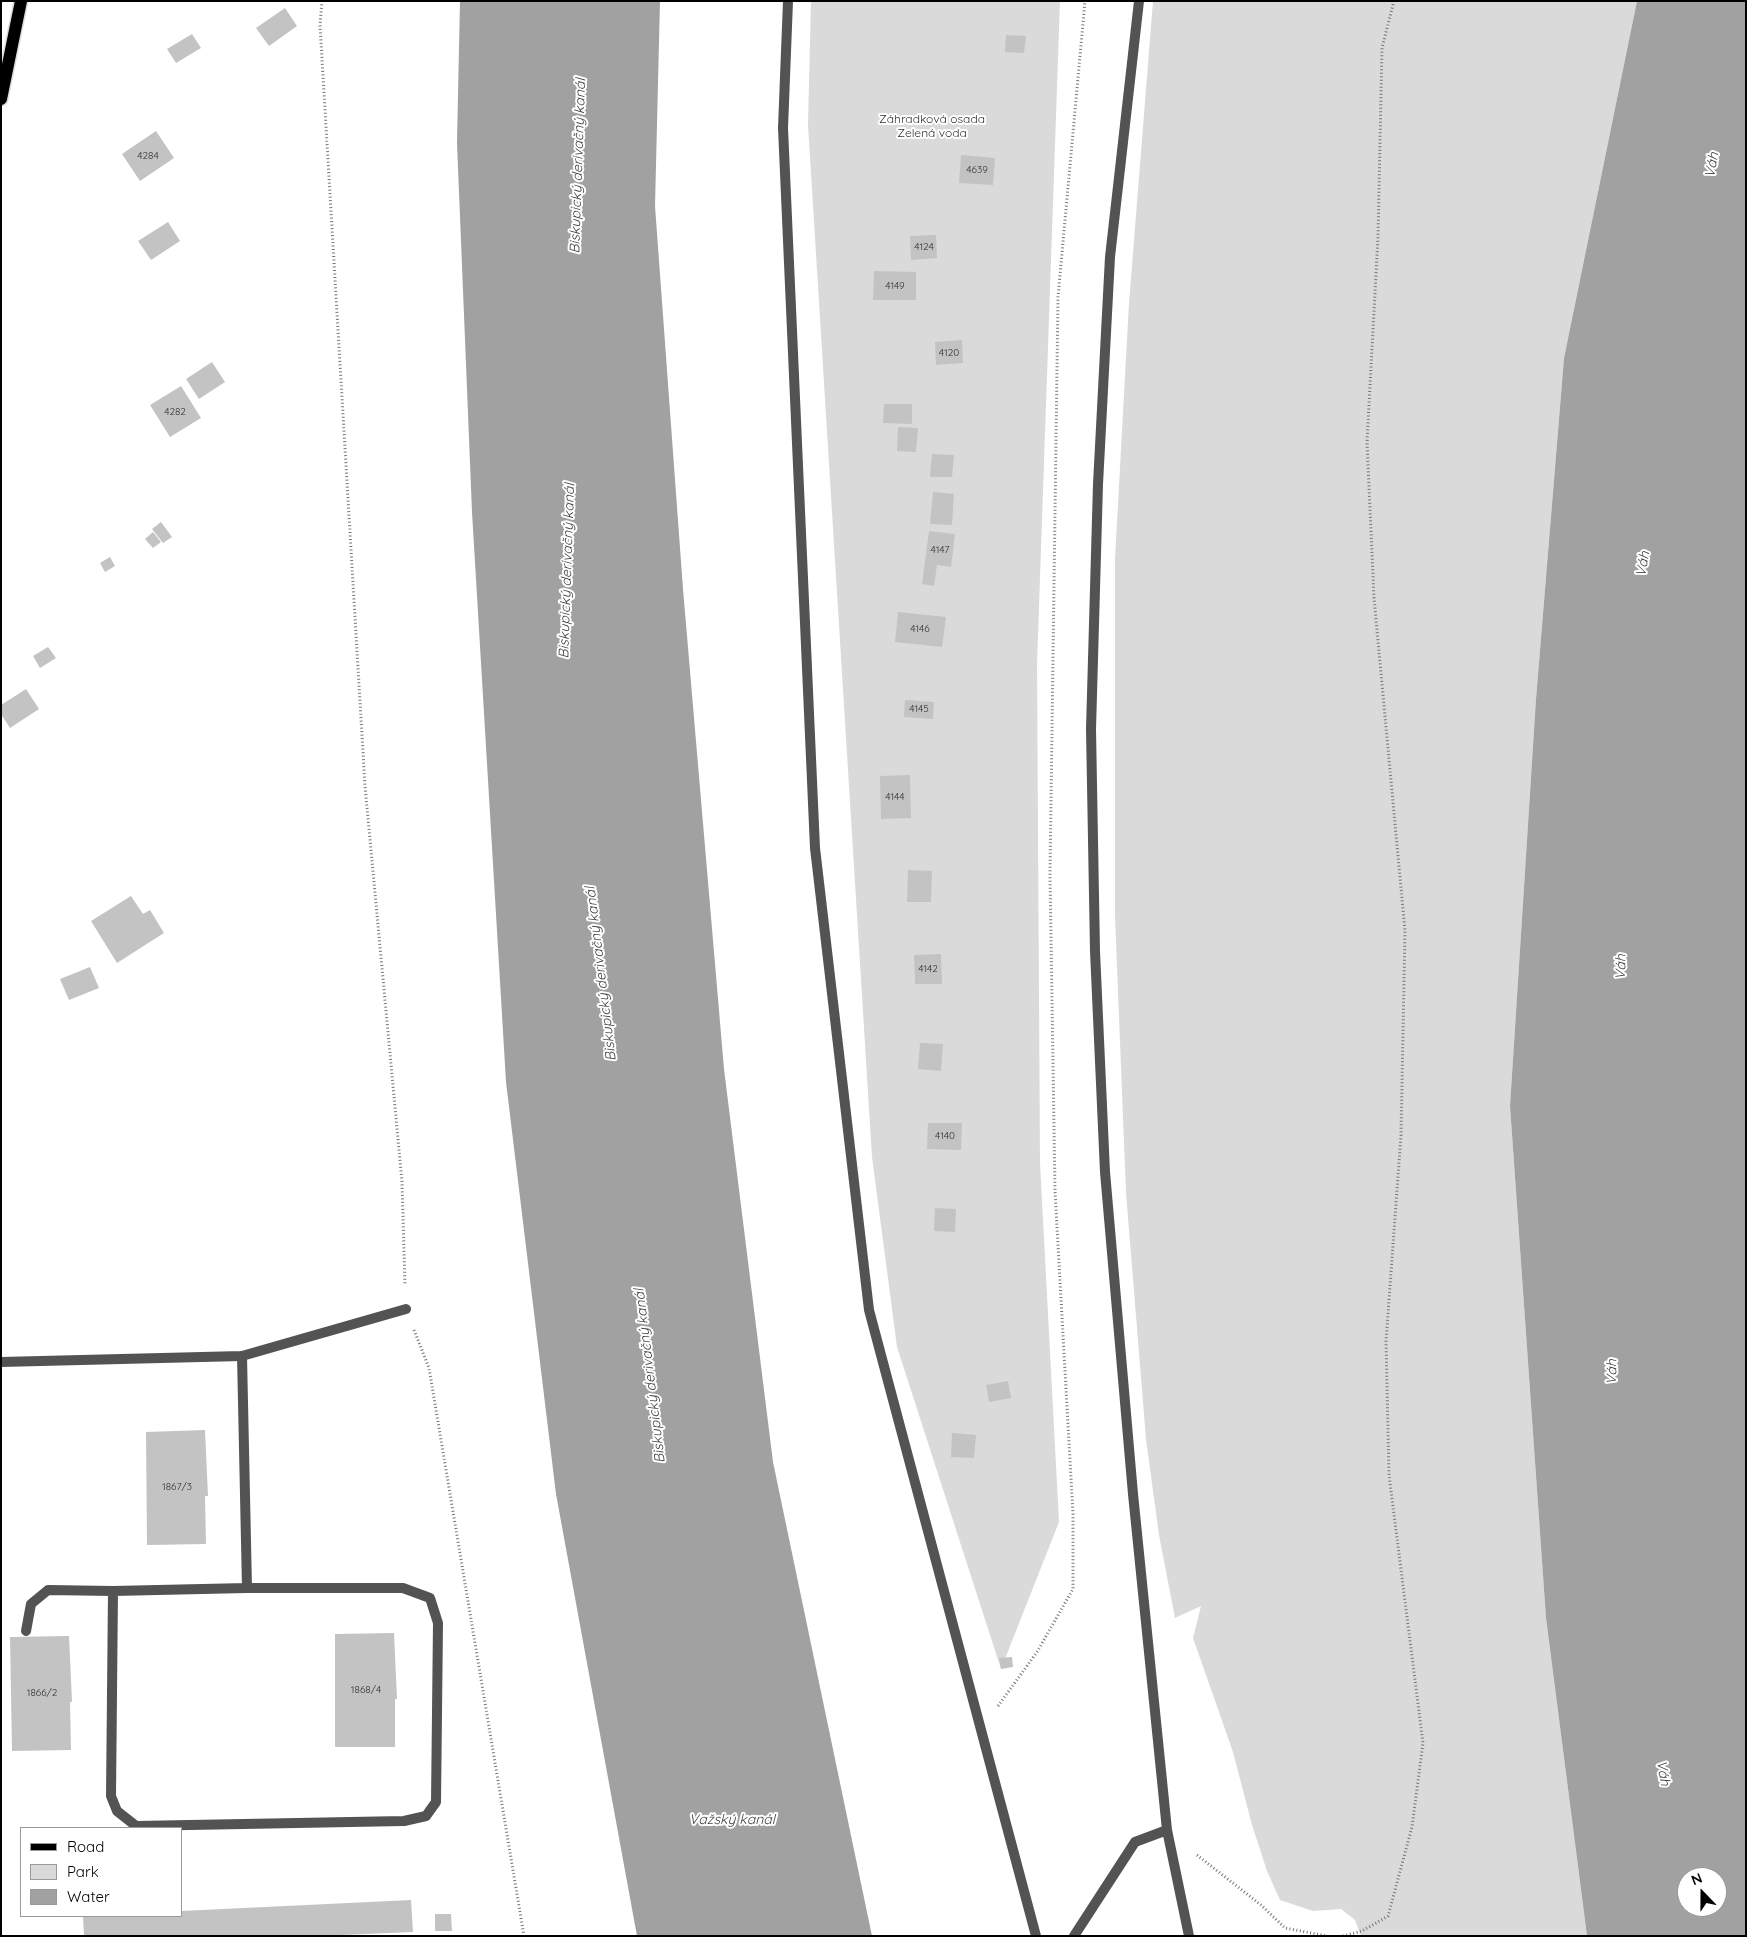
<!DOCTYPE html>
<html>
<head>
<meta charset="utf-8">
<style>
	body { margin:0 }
	#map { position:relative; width:1747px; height:1937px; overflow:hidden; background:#fff; font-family:Quicksand,sans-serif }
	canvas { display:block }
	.frame { position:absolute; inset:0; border:2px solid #000; pointer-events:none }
	.legend { position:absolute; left:20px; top:1827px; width:162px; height:90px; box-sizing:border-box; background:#fff; border:1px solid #999; margin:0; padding:6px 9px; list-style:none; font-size:15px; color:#000 }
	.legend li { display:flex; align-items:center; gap:10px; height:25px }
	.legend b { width:25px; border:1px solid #999 }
	.north { position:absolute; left:1677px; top:1867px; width:50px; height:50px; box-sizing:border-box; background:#fff; border:1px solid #999; border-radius:50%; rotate:338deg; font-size:14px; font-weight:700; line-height:20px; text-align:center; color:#000 }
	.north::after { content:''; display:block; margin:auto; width:18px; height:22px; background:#000; clip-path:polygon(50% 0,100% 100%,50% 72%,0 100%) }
</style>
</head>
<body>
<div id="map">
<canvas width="1747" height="1937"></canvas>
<div class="frame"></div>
<ul class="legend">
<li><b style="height:6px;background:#000"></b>Road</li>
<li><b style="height:14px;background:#dadada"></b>Park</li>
<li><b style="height:14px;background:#a1a1a1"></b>Water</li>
</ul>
<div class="north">N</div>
</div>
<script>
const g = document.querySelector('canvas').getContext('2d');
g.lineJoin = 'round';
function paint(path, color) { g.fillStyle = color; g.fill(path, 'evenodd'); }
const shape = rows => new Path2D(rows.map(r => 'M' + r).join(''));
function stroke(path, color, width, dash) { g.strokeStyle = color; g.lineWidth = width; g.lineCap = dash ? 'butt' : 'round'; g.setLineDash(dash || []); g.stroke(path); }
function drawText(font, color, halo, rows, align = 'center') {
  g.font = font + ' Quicksand,sans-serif'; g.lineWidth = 4; g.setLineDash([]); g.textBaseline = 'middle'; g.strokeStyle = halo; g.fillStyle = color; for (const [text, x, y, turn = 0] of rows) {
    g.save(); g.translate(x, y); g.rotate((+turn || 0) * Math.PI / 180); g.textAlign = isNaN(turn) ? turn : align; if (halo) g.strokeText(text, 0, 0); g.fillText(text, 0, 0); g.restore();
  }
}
paint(shape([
	[811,1,1060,1,1037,664,1040,1163,1059,1522,1001,1669,897,1347,872,1157,808,125],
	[1153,1,1637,1,1564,358,1536,699,1510,1106,1546,1618,1587,1936,1361,1936,1355,1920,1341,1909,1313,1911,1280,1900,1267,1871,1252,1825,1233,1752,1193,1638,1201,1606,1175,1618,1159,1535,1146,1439,1126,1193,1115,916,1115,559,1129,303]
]), '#dadada');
paint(shape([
	[460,1,660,1,655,206,683,589,724,1069,773,1462,872,1936,637,1936,556,1494,506,1082,472,512,457,143],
	[1637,1,1746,1,1746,1936,1587,1936,1546,1618,1510,1106,1536,699,1564,358],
	[1687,1877,1717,1877,1717,1907,1687,1907]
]), '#a1a1a1');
paint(shape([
	[285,8,297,26,269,46,256,28],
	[192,34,201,48,176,63,167,49],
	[1006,35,1026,36,1024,53,1005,52],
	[156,131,174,158,140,181,122,154],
	[961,155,995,158,993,185,959,183],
	[168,222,180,241,151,260,138,241],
	[936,235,937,258,911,260,910,236],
	[874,271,916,272,916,300,873,300],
	[962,340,963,363,936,365,935,342],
	[212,362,225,382,199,399,186,379],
	[181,386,201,418,170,437,150,405],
	[884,404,912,404,912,424,883,423],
	[898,427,918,428,916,452,897,451],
	[932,454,954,455,952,477,930,477],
	[933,492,954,494,952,525,930,524],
	[161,522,172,537,163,543,152,529],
	[929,531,955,534,951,567,937,565,934,586,922,584],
	[153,532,161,542,153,548,145,539],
	[110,557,115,566,105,572,100,563],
	[898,612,946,617,942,647,895,642],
	[48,647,56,658,40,668,33,656],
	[26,689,39,709,10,728,1,714,1,705],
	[905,700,934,702,933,719,904,717],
	[910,775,911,818,881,819,880,776],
	[908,870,932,871,931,902,907,902],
	[131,896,143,914,150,910,164,933,117,963,91,921],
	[941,954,942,984,915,984,914,955],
	[90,967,99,988,69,1000,60,979],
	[920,1043,943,1044,941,1071,918,1069],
	[928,1123,962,1123,961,1150,927,1149],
	[935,1208,956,1209,955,1232,934,1231],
	[1008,1381,1011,1398,989,1402,986,1385],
	[205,1430,208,1496,205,1496,206,1544,147,1545,146,1432],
	[952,1433,976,1435,974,1458,951,1457],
	[394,1633,397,1699,395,1699,395,1747,335,1747,335,1634],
	[69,1636,72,1702,70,1702,71,1750,12,1751,10,1637],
	[1012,1657,1013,1667,1001,1669,999,1658],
	[411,1900,413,1932,318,1936,84,1936,83,1916,181,1916,181,1911],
	[435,1914,451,1914,452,1931,435,1931]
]), '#c3c3c3');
const primary = shape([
	[1,99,21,1]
]);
stroke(primary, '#dbdbdb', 15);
stroke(shape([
	[322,1,320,25,365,786,402,1182,405,1285],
	[414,1330,429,1368,524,1936],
	[998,1706,1037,1652,1073,1589,1073,1514,1055,1191,1050,873,1058,297,1085,1],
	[1197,1855,1261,1905,1285,1928,1327,1936],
	[1343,1936,1362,1931,1388,1916,1412,1827,1423,1743,1389,1475,1386,1341,1401,1135,1405,931,1374,598,1367,442,1378,237,1382,48,1394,1]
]), '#757575', 3, [1, 2.5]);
stroke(shape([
	[788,1,783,128,815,848,869,1310,1036,1936],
	[1139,1,1110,257,1098,484,1091,729,1095,951,1105,1172,1133,1494,1167,1830,1189,1936],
	[1,1362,242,1356,406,1309],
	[1074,1936,1135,1842,1167,1830]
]), '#535353', 10);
stroke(shape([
	[242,1356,247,1588,403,1588,430,1598,438,1623,436,1802,426,1816,404,1821,136,1826,117,1811,111,1796,113,1591,247,1588],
	[26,1631,31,1604,48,1590,113,1591]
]), '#535353', 10);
stroke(primary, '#000', 12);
drawText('10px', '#313131', null, [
	["4284",148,156],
	["4639",977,170],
	["4124",924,247],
	["4149",895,286],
	["4120",949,353],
	["4282",175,412],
	["4147",940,550],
	["4146",920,629],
	["4145",919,709],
	["4144",895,797],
	["4142",928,969],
	["4140",945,1136],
	["1867/3",177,1487],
	["1868/4",366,1690],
	["1866/2",42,1693]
]);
drawText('12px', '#313131', '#fff', [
	["Záhradková osada",932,119],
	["Zelená voda",932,133]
]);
drawText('italic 14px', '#424242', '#fff', [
	["Váh",1712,165,-80],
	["Biskupický derivačný kanál",578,166,-88],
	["Váh",1643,564,-80],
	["Biskupický derivačný kanál",567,571,-88],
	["Váh",1621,967,-89],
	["Biskupický derivačný kanál",601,974,-97],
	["Váh",1612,1372,-89],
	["Biskupický derivačný kanál",650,1376,-97],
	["Váh",1663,1773,80],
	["Važský kanál",732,1820]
]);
</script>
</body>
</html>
